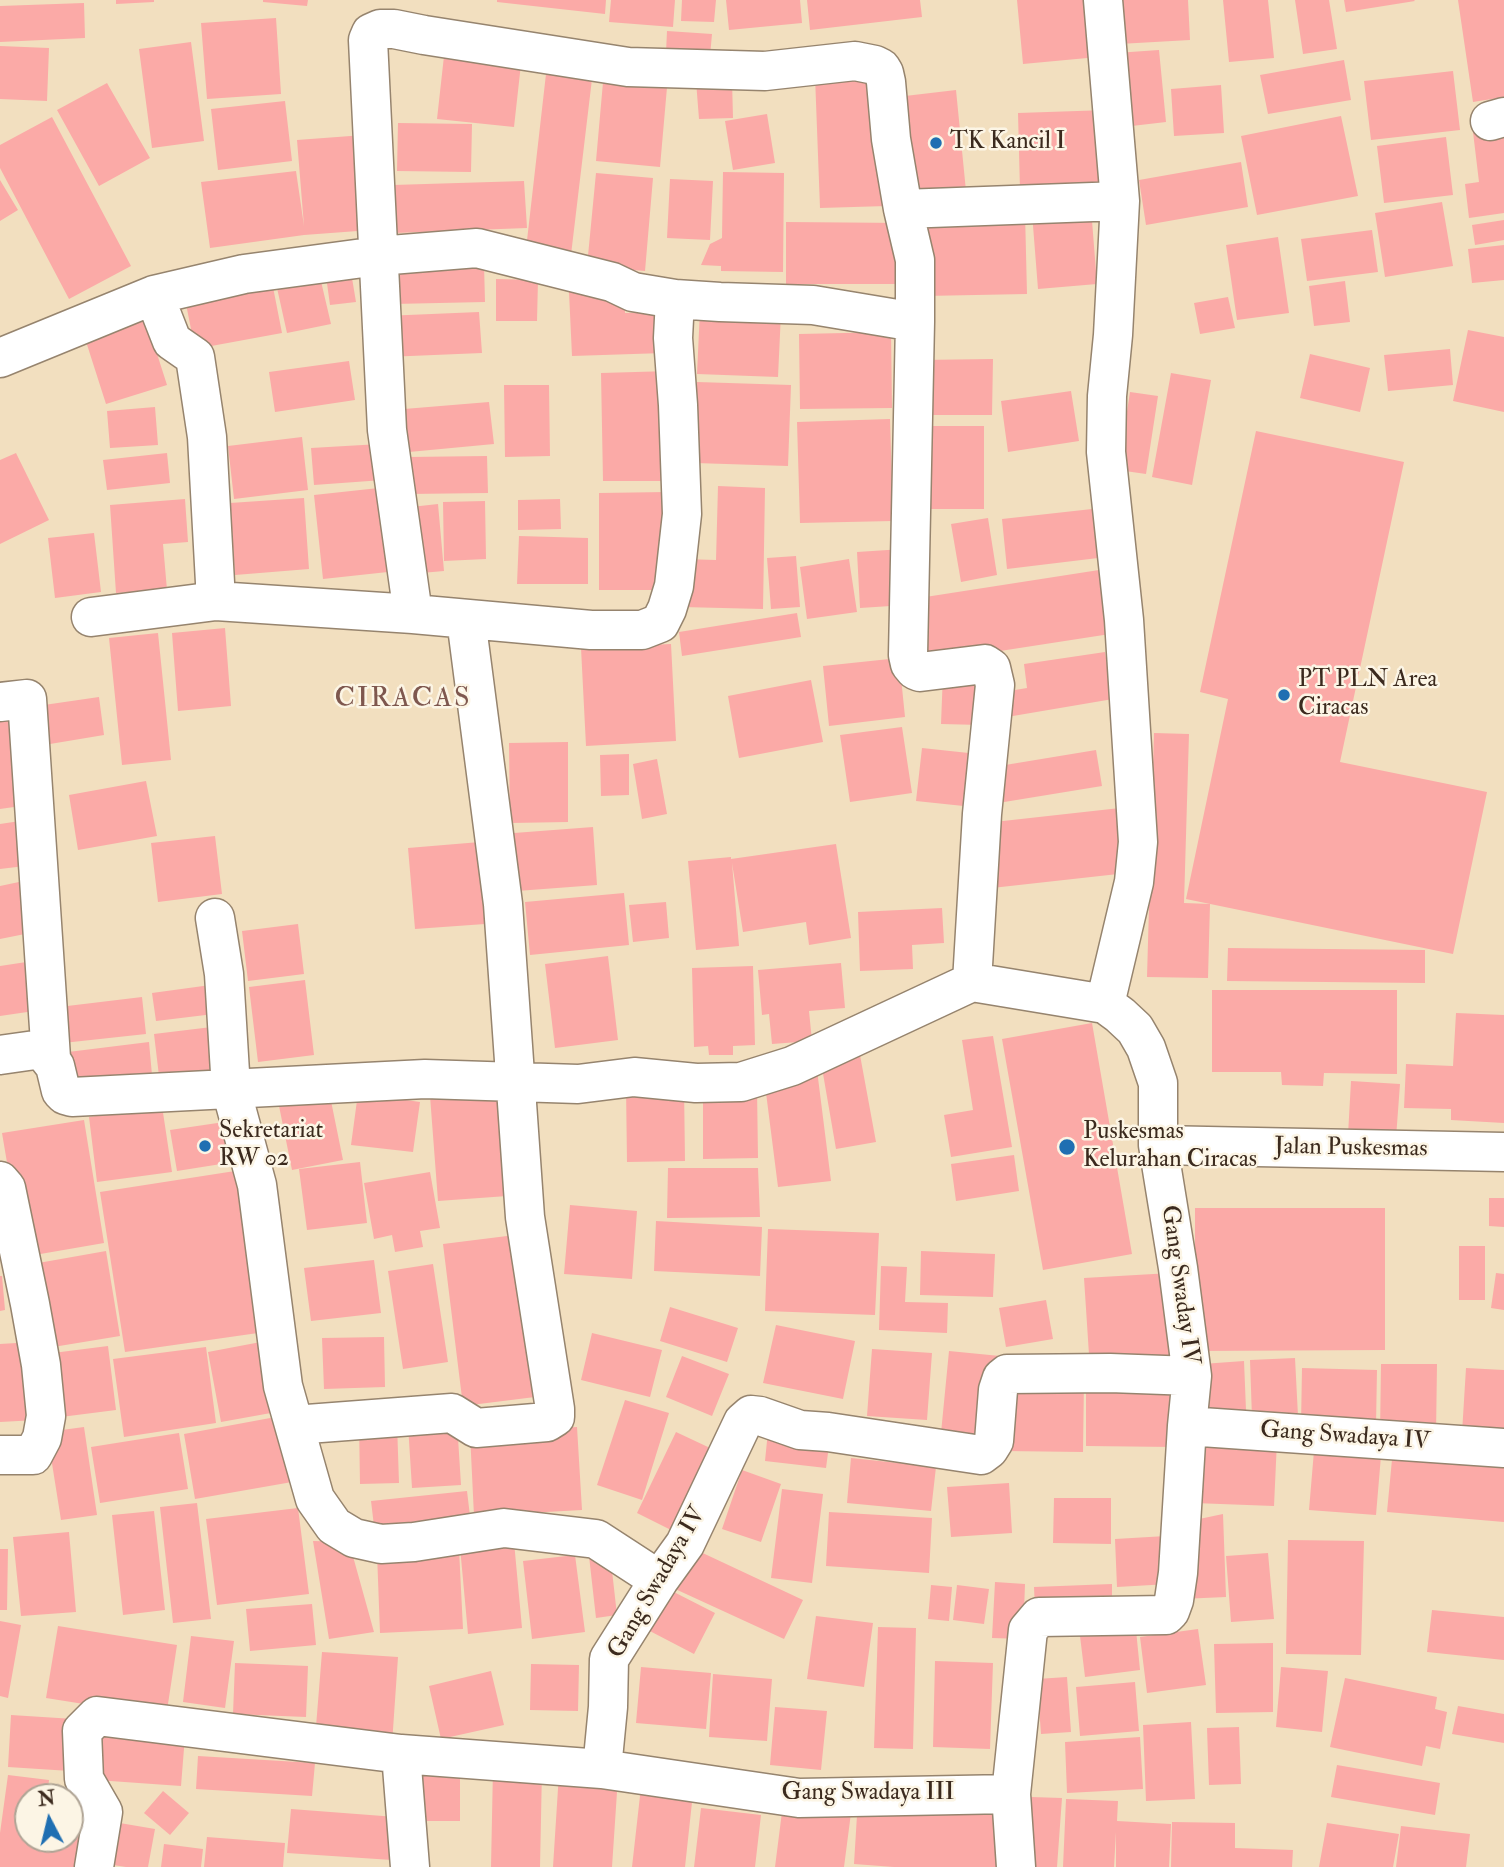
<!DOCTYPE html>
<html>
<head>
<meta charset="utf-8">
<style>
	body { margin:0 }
	#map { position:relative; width:1504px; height:1867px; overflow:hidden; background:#f2dfbf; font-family:"IM FELL Double Pica",serif }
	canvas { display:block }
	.north { position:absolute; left:14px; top:1783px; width:70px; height:70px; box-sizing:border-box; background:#fcf5e5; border:2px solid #afa495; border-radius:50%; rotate:353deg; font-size:19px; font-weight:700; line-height:28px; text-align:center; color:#3b2a1e }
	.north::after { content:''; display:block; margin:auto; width:24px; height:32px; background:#1f6fb2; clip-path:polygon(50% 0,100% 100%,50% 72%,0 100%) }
</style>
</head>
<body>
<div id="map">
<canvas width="1504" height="1867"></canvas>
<div class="north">N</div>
</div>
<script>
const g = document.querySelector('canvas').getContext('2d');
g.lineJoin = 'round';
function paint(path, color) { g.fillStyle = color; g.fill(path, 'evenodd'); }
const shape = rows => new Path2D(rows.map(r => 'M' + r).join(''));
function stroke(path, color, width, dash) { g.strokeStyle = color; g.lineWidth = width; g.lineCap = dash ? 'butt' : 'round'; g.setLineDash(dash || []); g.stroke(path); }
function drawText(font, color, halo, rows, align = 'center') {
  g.font = font + ' "IM FELL Double Pica",serif'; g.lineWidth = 5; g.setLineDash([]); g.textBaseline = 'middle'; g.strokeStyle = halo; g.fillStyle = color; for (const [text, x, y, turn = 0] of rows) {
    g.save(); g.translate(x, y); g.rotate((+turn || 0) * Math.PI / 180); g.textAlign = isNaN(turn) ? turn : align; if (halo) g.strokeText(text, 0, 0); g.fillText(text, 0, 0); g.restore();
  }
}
paint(shape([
	[116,0,154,0,154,2,116,4],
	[263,0,308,0,307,6,263,2],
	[497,0,606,0,605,14,497,2],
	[611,0,675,0,673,27,609,22],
	[682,0,716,0,714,22,681,21],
	[726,0,800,0,802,23,729,30],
	[807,0,920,0,922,17,810,30],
	[1017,0,1093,0,1098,57,1023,64],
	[1117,0,1188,0,1190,40,1119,44],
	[1223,0,1268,0,1274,58,1229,62],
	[1295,0,1329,0,1337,49,1303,54],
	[1344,0,1414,0,1415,1,1346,12],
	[1458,0,1504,0,1504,97,1473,102],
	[84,3,85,38,0,42,0,6],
	[276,18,281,94,207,99,201,23],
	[667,31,712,34,710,56,666,53],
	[191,42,204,141,152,148,139,49],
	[0,46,49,48,47,101,0,99],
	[445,47,522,55,514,127,437,119],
	[1159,50,1166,122,1123,127,1116,53],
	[1344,60,1351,100,1268,114,1260,75],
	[604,71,668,76,660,167,596,161],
	[1453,71,1460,130,1371,140,1364,81],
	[883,73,887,206,820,208,815,76],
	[546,74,592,79,570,263,525,258],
	[732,80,733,118,699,119,696,81],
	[107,83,150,158,99,186,57,110],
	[1221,85,1224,133,1174,136,1171,89],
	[956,90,966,191,916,197,905,96],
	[285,101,292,161,218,170,211,109],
	[1107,110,1110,188,1020,190,1018,113],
	[767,114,775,163,733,170,725,121],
	[1341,116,1358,196,1257,215,1241,136],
	[52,117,131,266,69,299,0,168,0,145],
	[398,123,472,124,471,172,397,171],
	[1504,128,1504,213,1469,218,1465,184,1479,182,1473,132],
	[364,135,371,230,304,235,210,248,201,182,296,171,304,226,297,140],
	[1446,137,1453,195,1384,203,1377,146],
	[1241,162,1248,207,1146,225,1139,180],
	[723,172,784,173,783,272,721,271,721,266,701,265,710,244,722,238],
	[596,173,653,178,645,271,587,266],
	[670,179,713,181,710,240,667,238],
	[0,180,18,210,0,221],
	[524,181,527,228,395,233,393,185],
	[1442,202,1453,266,1385,277,1375,213],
	[1091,208,1097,284,1038,289,1032,213],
	[1025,212,1027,294,924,296,922,214],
	[1504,220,1504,240,1475,245,1472,225],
	[786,222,905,223,905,284,786,284],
	[1372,230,1378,272,1307,281,1301,239],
	[1278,237,1289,313,1237,320,1226,245],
	[1504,245,1504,280,1472,283,1468,249],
	[484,264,485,302,393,304,392,267],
	[351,272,356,302,330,305,326,276],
	[320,277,331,324,287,333,277,288],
	[496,279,538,280,537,321,496,321],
	[1345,281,1350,322,1314,326,1309,286],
	[272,282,282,333,195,349,185,299],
	[624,291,625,313,663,312,664,353,572,356,569,292],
	[1228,297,1235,328,1200,334,1194,303],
	[143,310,167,385,106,404,82,329],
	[700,310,781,313,778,377,697,374],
	[479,312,482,353,386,357,384,316],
	[1468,330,1504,337,1504,412,1453,401],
	[891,332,892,408,800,409,799,334],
	[1450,349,1453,385,1388,391,1384,355],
	[1310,354,1370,368,1360,412,1300,398],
	[993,359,992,415,919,415,919,360],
	[349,361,355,400,275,412,269,372],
	[670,371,672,481,603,481,601,373],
	[1171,373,1211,380,1192,485,1152,477],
	[697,382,791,385,788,466,695,463],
	[504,385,549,385,550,456,505,457],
	[1071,391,1079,441,1008,452,1001,401],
	[1130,392,1158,396,1146,474,1118,470],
	[489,402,494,444,409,452,404,409],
	[155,407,158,445,110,448,107,411],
	[890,419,893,521,800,523,797,422],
	[925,426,984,426,984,509,924,509],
	[1256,431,1404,462,1340,762,1487,792,1453,954,1186,899,1228,699,1200,692],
	[302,437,308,490,234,499,228,446],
	[380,444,383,480,314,485,311,448],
	[16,453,49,520,0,544,0,460],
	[167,453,170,483,107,490,103,460],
	[487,456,488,493,409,494,408,457],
	[718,486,765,488,763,609,682,607,683,559,716,560],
	[388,487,397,571,323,579,314,495],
	[667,492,666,590,599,590,599,493],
	[304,498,309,569,235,575,230,503],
	[185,499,188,542,163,544,167,590,116,593,110,505],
	[560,499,561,529,518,530,518,500],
	[485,501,486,559,444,561,443,502],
	[438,504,444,571,410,574,402,508],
	[1092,509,1098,558,1007,569,1002,519],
	[988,518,997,575,961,582,951,524],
	[94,533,101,592,55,598,48,538],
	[519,536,588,538,588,584,517,584],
	[903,549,906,605,860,608,857,552],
	[796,556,800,607,771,609,767,558],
	[849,559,857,612,807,619,800,567],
	[1099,570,1110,634,929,662,919,598],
	[797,613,801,637,682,656,679,632],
	[225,628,231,706,178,711,172,633],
	[158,633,171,760,122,765,109,638],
	[671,644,676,741,586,746,581,648],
	[1105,652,1113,699,1007,717,1003,692,1027,688,1024,664],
	[899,658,905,717,829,726,823,666],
	[943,673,984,675,981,725,941,724],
	[811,680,823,742,739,758,728,696],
	[99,697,104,735,50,744,44,705],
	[13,708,28,805,0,809,0,710],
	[902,727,912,793,850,802,840,735],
	[1154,733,1189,734,1184,903,1210,904,1208,978,1147,977],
	[568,742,568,822,510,823,509,743],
	[922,748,978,754,973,807,916,801],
	[1096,750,1102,786,992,804,987,768],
	[629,754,629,795,601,796,600,755],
	[657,759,667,814,642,819,633,764],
	[146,781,157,836,78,850,69,795],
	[1120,808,1127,873,992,888,985,823],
	[20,821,25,866,0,869,0,824],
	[593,827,597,885,517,891,514,833],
	[215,836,222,894,158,902,151,843],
	[492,841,499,923,415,929,408,848],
	[836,844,851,938,809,945,806,922,743,932,732,863,739,946,696,950,688,861,731,857,731,859],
	[19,882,30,933,0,939,0,886],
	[624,893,629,945,530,955,525,902],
	[666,902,669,938,633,942,629,905],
	[942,908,944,943,912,945,913,969,860,971,858,912],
	[298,924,304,974,248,981,242,931],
	[1228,948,1425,950,1425,983,1227,981],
	[608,956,618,1040,555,1048,545,964],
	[33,961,41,1010,0,1016,0,966],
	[841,963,845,1008,809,1011,812,1041,772,1044,769,1014,762,1015,758,970],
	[753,966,755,1045,733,1046,733,1055,709,1055,708,1046,694,1047,692,968],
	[305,980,314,1055,258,1062,249,987],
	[218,984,222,1013,156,1021,152,993],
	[1212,990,1397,990,1397,1074,1324,1073,1323,1086,1282,1085,1281,1072,1212,1072],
	[142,997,146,1034,63,1043,59,1007],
	[1456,1013,1504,1015,1504,1123,1451,1120,1451,1109,1404,1108,1406,1064,1453,1066],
	[1092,1023,1132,1254,1043,1270,1002,1039],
	[220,1026,225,1068,159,1076,154,1034],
	[993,1036,1012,1147,951,1157,944,1115,973,1110,962,1040],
	[149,1042,152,1075,72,1085,68,1052],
	[860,1055,876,1142,836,1149,821,1062],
	[817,1070,831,1181,778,1187,764,1077],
	[1351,1081,1400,1084,1396,1138,1348,1135],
	[626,1086,684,1086,685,1161,627,1162],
	[757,1088,758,1158,703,1159,703,1089],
	[514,1090,521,1195,438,1201,430,1096],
	[329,1091,343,1160,292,1170,278,1101],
	[358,1093,420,1102,413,1152,351,1145],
	[162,1106,172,1172,97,1182,89,1117],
	[84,1120,104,1243,23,1257,2,1133],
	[231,1121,240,1161,177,1171,170,1130],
	[1014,1155,1019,1191,956,1201,951,1164],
	[360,1162,367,1223,307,1230,299,1169],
	[668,1168,758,1168,760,1217,667,1218],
	[235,1171,265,1332,125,1352,100,1192],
	[430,1172,440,1228,420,1231,423,1247,395,1252,392,1235,374,1239,364,1183],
	[1489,1198,1504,1198,1504,1227,1489,1226],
	[570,1205,637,1211,632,1279,564,1274],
	[1195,1208,1385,1208,1385,1350,1195,1351],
	[656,1221,762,1227,760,1276,654,1271],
	[768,1229,879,1233,875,1315,765,1311],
	[523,1234,543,1396,463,1406,443,1244],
	[1459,1246,1485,1246,1485,1300,1459,1300],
	[106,1251,120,1336,41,1349,27,1265],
	[921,1251,995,1254,993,1297,920,1295],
	[374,1260,381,1313,311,1321,304,1268],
	[433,1264,448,1362,403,1369,388,1271],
	[881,1266,907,1267,905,1302,948,1303,947,1333,879,1330],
	[1171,1273,1176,1365,1090,1370,1084,1278],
	[1496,1273,1504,1274,1504,1310,1491,1308],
	[0,1276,2,1276,5,1310,0,1311],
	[1046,1300,1053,1339,1006,1347,999,1308],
	[670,1307,738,1328,727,1362,660,1341],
	[776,1325,855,1341,843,1399,763,1383],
	[592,1333,662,1350,650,1397,581,1380],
	[384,1337,385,1387,324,1389,322,1338],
	[266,1341,282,1411,221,1422,208,1352],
	[33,1342,37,1420,0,1422,0,1344],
	[108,1346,116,1410,53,1418,45,1354],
	[206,1347,216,1423,124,1437,113,1359],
	[872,1349,932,1353,927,1420,867,1416],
	[949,1351,1000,1356,992,1439,941,1433],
	[682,1356,729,1374,712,1416,666,1397],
	[1295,1358,1298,1416,1252,1418,1250,1360],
	[1244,1361,1246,1410,1205,1413,1202,1364],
	[1381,1364,1437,1364,1436,1435,1380,1435],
	[1302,1368,1377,1370,1376,1425,1301,1425],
	[1466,1368,1504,1370,1504,1436,1462,1433],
	[1006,1378,1084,1379,1083,1452,1004,1451],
	[1086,1387,1174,1387,1174,1447,1086,1446],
	[625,1400,669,1413,642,1500,597,1485],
	[281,1416,292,1482,195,1499,184,1434],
	[457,1422,461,1485,412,1488,408,1425],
	[359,1423,397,1423,399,1483,360,1484],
	[84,1427,97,1515,61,1520,47,1432],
	[577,1427,582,1510,474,1516,470,1433],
	[768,1431,830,1438,826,1468,765,1461],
	[676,1432,725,1455,685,1537,637,1513],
	[179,1433,188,1489,100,1503,91,1447],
	[1197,1437,1277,1441,1274,1506,1194,1503],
	[1315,1439,1382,1444,1376,1515,1309,1510],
	[1393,1449,1504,1459,1504,1522,1387,1512],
	[851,1458,936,1467,931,1511,847,1503],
	[742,1470,781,1484,761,1542,722,1529],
	[1009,1483,1012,1533,951,1537,947,1487],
	[782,1489,823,1494,812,1583,771,1578],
	[467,1491,470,1516,374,1526,371,1501],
	[1054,1498,1111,1498,1111,1544,1053,1543],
	[197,1503,211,1619,173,1623,160,1507],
	[298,1508,309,1594,217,1605,206,1519],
	[154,1511,165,1610,123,1615,112,1515],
	[829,1512,932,1518,929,1573,826,1566],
	[1223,1514,1226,1597,1181,1599,1185,1522],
	[513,1531,522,1628,468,1634,459,1536],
	[69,1532,76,1612,21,1616,13,1537],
	[1166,1536,1169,1584,1117,1587,1115,1539],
	[1288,1540,1364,1541,1361,1655,1286,1654],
	[313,1541,349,1542,374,1632,329,1639],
	[692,1548,803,1600,784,1639,673,1588],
	[0,1549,8,1549,7,1610,0,1610],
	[459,1549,463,1629,380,1633,377,1553],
	[610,1553,617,1615,596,1618,589,1556],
	[1268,1553,1274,1619,1231,1622,1226,1556],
	[575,1555,585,1632,532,1639,523,1561],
	[995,1582,1025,1584,1023,1639,992,1638],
	[1112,1584,1112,1608,1035,1610,1034,1587],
	[931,1585,952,1587,949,1621,928,1619],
	[957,1585,989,1589,984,1624,953,1620],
	[666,1588,715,1613,694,1654,646,1629],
	[312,1604,316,1645,250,1651,246,1609],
	[1432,1610,1504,1617,1504,1660,1427,1652],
	[816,1616,873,1623,864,1687,807,1679],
	[0,1621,21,1625,8,1698,0,1696],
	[58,1626,177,1645,166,1717,46,1698],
	[878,1627,916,1628,913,1749,874,1748],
	[1198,1629,1206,1685,1147,1693,1140,1637],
	[1136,1630,1140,1670,1085,1677,1080,1636],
	[191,1636,234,1641,225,1708,183,1702],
	[1273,1643,1273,1712,1216,1713,1214,1644],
	[322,1652,398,1657,392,1744,315,1739],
	[935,1661,993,1663,990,1749,933,1747],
	[235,1663,308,1666,306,1717,233,1714],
	[531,1664,579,1665,578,1711,530,1710],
	[641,1667,711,1673,706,1729,636,1723],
	[1281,1667,1328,1671,1322,1732,1276,1727],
	[491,1671,504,1725,441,1739,429,1686],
	[713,1674,772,1679,767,1741,709,1737],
	[1067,1677,1071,1732,1041,1734,1037,1679],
	[1345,1678,1437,1697,1435,1709,1447,1712,1440,1749,1426,1746,1422,1766,1330,1747],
	[1135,1682,1139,1731,1080,1736,1076,1687],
	[1458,1706,1504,1714,1504,1743,1452,1734],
	[775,1707,827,1711,821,1770,770,1765],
	[11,1715,74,1719,70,1771,8,1767],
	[1191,1722,1195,1799,1146,1801,1143,1725],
	[1239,1727,1241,1784,1209,1785,1207,1728],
	[100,1729,185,1736,181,1786,96,1780],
	[1140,1737,1143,1789,1067,1793,1065,1742],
	[198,1756,315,1763,312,1796,196,1789],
	[1337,1765,1440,1783,1435,1815,1331,1797],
	[493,1768,542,1769,540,1867,491,1867],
	[421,1770,460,1770,460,1821,420,1821],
	[559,1773,618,1777,612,1867,553,1867],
	[8,1775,49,1780,47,1797,28,1797,28,1839,70,1839,70,1813,94,1816,87,1867,0,1867,0,1833],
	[641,1787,693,1793,685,1867,632,1867],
	[163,1791,189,1813,170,1835,144,1813],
	[1031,1797,1062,1798,1057,1867,1026,1867],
	[858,1799,1009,1810,1005,1867,894,1867,854,1864],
	[1066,1799,1118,1801,1117,1821,1171,1824,1169,1867,1116,1867,1116,1832,1114,1867,1063,1867],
	[783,1804,851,1813,844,1867,775,1867],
	[701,1808,761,1815,755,1867,694,1867],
	[291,1809,396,1817,392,1860,287,1853],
	[108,1821,155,1829,148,1867,126,1867,100,1863],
	[1172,1822,1235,1823,1235,1848,1293,1850,1292,1867,1171,1867],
	[1327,1823,1399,1834,1393,1867,1319,1867],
	[1401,1826,1470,1834,1466,1867,1396,1867],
	[207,1837,285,1843,283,1867,204,1867],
	[164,1844,203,1849,201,1867,161,1867]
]), '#fbaaa7');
const street = shape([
	[1103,0,1120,201,1113,335,1107,396,1106,452,1124,620,1138,842,1134,882,1105,1004],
	[1490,121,1504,117],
	[903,209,1120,201],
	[154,295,172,341,195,357,207,437,216,601],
	[0,358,154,295,244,274,378,256,477,248,612,282,633,292,675,299,720,302,813,305,915,322],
	[413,614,387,430,368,40,371,33,380,29,394,29,424,35,628,67,765,71,855,61,875,65,881,68,884,73,886,82,891,139,903,209,915,260,915,322,908,655,910,664,915,670,920,672,985,664,991,668,995,685,982,814,972,982],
	[91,617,216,601,413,614,591,630,642,630,660,623,667,609,674,586,682,514,678,405,673,338,675,299],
	[0,702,27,699,51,1058],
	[215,918,224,974,231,1089,257,1185,283,1386,315,1499,334,1526,354,1538,381,1544,414,1542,504,1528,596,1539,659,1580],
	[972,982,1105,1004,1120,1015,1135,1029,1146,1048,1158,1083,1158,1145,1178,1268,1192,1376,1187,1426,1178,1573,1174,1600,1170,1611,1166,1615,1039,1617,1028,1630,1011,1794,1016,1867],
	[0,1055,35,1050,44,1052,55,1066,61,1091,65,1095,72,1097,425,1079,578,1084,634,1077,696,1083,741,1082,792,1066,972,982],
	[1158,1145,1504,1152],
	[0,1181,6,1188,30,1304,41,1365,46,1416,42,1438,33,1455,0,1455],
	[294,1425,452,1413,476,1428,547,1422,555,1417,555,1409,525,1217,503,904,466,619],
	[1187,1426,1504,1448],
	[401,1754,410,1867],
	[602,1769,608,1707,609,1659,659,1580,685,1544,743,1422,751,1415,760,1416,800,1430,828,1432,981,1455,989,1449,994,1441,998,1390,1002,1378,1007,1374,1110,1373,1192,1376],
	[94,1867,103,1812,84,1779,82,1731,97,1716,401,1754,602,1769,799,1798,1011,1794]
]);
stroke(street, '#96846e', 41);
stroke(street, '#fff', 38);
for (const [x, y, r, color] of [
	[936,143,7,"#1f6fb2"],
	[1284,695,7,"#1f6fb2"],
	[205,1146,7,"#1f6fb2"],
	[1067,1147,9,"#1f6fb2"]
]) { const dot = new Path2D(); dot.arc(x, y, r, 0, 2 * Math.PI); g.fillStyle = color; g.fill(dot); stroke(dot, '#fcf5e5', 2.5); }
drawText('24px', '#3b2a1e', '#fcf5e5', [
	["TK Kancil I",950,143],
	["PT PLN Area",1298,681],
	["Ciracas",1298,709],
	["Sekretariat",219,1132],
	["RW 02",219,1160],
	["Puskesmas",1083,1133],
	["Kelurahan Ciracas",1083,1161]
], 'left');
drawText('24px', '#3b2a1e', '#fcf5e5', [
	["Jalan Puskesmas",1351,1149,1],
	["Gang Swaday IV",1179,1285,82],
	["Gang Swadaya IV",1345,1437,4],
	["Gang Swadaya IV",658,1583,-60],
	["Gang Swadaya III",868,1794]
]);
g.letterSpacing = '2px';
drawText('28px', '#7e574e', '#fcf5e5', [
	["CIRACAS",403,700]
]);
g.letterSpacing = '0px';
</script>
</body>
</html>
